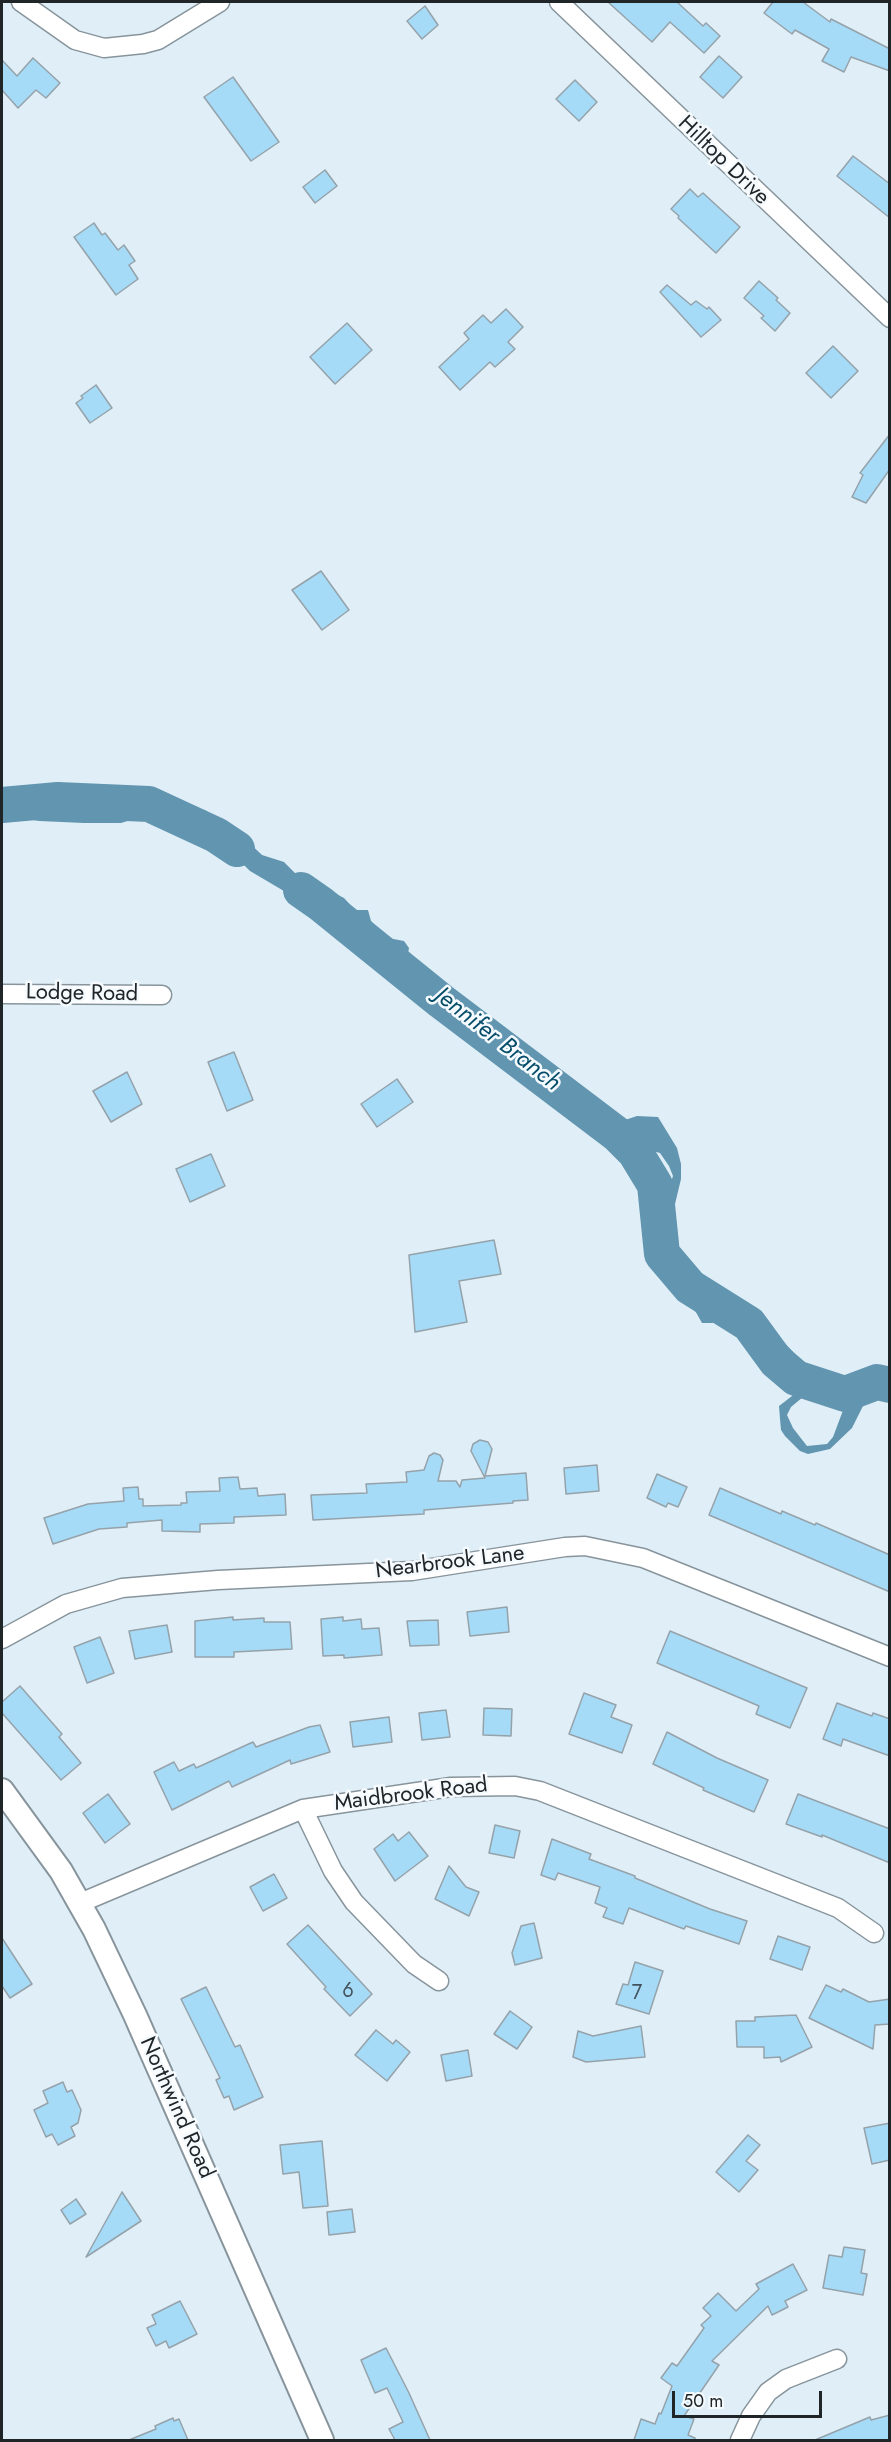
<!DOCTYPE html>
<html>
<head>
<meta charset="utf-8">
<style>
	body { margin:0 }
	#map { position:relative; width:891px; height:2442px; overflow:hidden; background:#e0eff7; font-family:Jost,sans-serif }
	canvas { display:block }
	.frame { position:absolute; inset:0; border:3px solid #202528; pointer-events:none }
	.scale { position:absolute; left:672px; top:2391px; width:150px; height:27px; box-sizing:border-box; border:3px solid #202528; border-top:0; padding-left:8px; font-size:18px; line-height:21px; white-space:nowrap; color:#202528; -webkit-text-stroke:4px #f5fafe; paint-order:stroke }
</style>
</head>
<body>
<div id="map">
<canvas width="891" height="2442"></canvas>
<div class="frame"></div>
<div class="scale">50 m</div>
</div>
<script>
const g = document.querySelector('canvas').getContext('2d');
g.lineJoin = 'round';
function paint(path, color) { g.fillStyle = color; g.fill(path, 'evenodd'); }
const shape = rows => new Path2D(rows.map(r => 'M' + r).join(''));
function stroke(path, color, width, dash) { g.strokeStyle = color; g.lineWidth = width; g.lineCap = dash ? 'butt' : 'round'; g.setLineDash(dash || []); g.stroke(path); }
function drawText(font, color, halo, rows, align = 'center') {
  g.font = font + ' Jost,sans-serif'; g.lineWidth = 5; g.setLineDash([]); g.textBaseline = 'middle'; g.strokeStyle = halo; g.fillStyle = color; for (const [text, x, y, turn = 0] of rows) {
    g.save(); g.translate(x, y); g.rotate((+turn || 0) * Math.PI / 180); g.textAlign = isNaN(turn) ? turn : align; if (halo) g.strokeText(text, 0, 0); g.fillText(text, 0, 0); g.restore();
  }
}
paint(shape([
	[138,802,205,810,225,829,245,839,262,855,284,862,296,874,344,898,355,910,368,910,371,921,382,934,388,938,404,941,409,948,407,959,411,963,433,974,456,997,467,1002,480,1014,487,1014,519,1051,552,1079,557,1094,563,1101,586,1118,599,1123,616,1127,622,1121,637,1116,658,1117,677,1148,681,1164,681,1179,664,1250,669,1275,682,1284,703,1294,718,1297,730,1306,753,1316,776,1334,797,1356,805,1370,808,1382,806,1391,803,1397,791,1407,787,1415,793,1428,807,1446,827,1444,833,1437,845,1405,856,1391,864,1386,889,1380,889,1386,869,1394,852,1428,830,1449,808,1454,800,1451,785,1436,781,1430,780,1419,779,1406,792,1396,798,1377,799,1368,792,1356,743,1317,732,1316,712,1323,702,1323,688,1298,663,1279,656,1251,656,1237,663,1206,673,1176,669,1166,660,1153,649,1150,641,1143,617,1133,589,1128,572,1120,539,1092,471,1021,444,1006,420,980,404,972,364,936,334,914,289,894,250,871,241,862,239,855,214,843,185,818,163,816,141,817,121,823,84,823,39,821,2,815,2,807,38,813,59,811,97,815,109,813,125,805]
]), '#6295b0');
stroke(shape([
	[2,805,58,800,149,804,216,835,237,849],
	[301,890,321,904,441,1001,618,1135,635,1152,655,1185,662,1254,690,1287,749,1324,776,1361,796,1378,845,1394,877,1382,890,1385]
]), '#6295b0', 36);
const building = shape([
	[608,2,677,2,703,26,706,23,720,36,704,53,670,22,652,42,608,2],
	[773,2,803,2,830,22,831,19,890,49,890,71,851,57,844,72,822,61,829,49,795,30,792,34,764,13,773,2],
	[425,6,438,25,422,39,407,21,425,6],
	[719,56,742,77,723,98,700,77,719,56],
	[33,58,60,83,46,98,36,90,18,108,2,90,2,60,17,76,33,58],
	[233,77,279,142,251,161,204,97,233,77],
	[575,80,597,102,579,121,556,99,575,80],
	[853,156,890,184,890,218,837,176,853,156],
	[325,170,337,186,315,203,303,187,325,170],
	[690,189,698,197,703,193,740,227,716,253,678,218,679,216,671,209,690,189],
	[94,223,102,235,105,233,118,250,124,245,135,261,129,265,138,279,116,295,74,237,94,223],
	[759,281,778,298,776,300,790,313,775,331,761,318,764,316,744,298,759,281],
	[667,285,691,305,696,301,707,309,709,307,721,320,701,337,660,292,667,285],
	[506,309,523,327,508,342,515,349,495,367,490,362,460,390,439,367,469,339,464,333,483,315,491,323,506,309],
	[347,323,372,350,335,384,310,357,347,323],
	[833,346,858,371,831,398,806,373,833,346],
	[96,385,112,408,90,423,76,403,83,398,81,396,96,385],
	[890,434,890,469,866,503,852,497,863,475,860,473,890,434],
	[321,571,349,610,322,630,292,590,321,571],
	[234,1052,253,1100,227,1111,208,1062,234,1052],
	[127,1072,142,1104,111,1122,93,1091,127,1072],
	[397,1079,413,1102,377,1127,361,1104,397,1079],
	[211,1154,225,1186,190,1202,176,1169,211,1154],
	[494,1240,501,1274,459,1281,467,1322,415,1332,409,1255,494,1240],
	[480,1440,488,1442,492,1449,485,1476,526,1473,528,1500,513,1501,513,1503,424,1510,424,1514,313,1520,311,1495,367,1493,366,1484,407,1482,406,1472,424,1470,429,1456,434,1453,440,1455,443,1460,438,1481,456,1481,460,1487,462,1480,485,1478,471,1451,473,1444,480,1440],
	[597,1465,599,1491,566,1494,564,1468,597,1465],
	[657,1474,687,1487,678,1507,668,1503,666,1507,647,1498,657,1474],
	[238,1477,240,1489,257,1488,258,1496,285,1494,286,1515,234,1517,234,1523,200,1524,200,1532,162,1531,162,1520,127,1523,127,1527,99,1529,53,1544,44,1518,88,1504,124,1501,123,1488,138,1487,139,1499,143,1499,143,1506,181,1505,181,1503,187,1503,186,1492,220,1491,219,1478,238,1477],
	[720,1488,781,1514,782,1511,815,1525,816,1523,890,1555,890,1592,709,1515,720,1488],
	[507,1607,509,1632,470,1636,467,1612,507,1607],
	[233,1617,233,1620,264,1618,264,1622,290,1622,292,1649,234,1652,234,1657,195,1657,195,1621,233,1617],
	[343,1617,343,1621,361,1619,362,1629,379,1628,382,1655,344,1658,344,1655,323,1656,321,1619,343,1617],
	[438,1620,439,1645,410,1646,407,1621,438,1620],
	[167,1625,172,1652,135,1659,129,1631,167,1625],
	[670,1631,807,1688,790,1728,756,1714,759,1706,657,1663,670,1631],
	[100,1637,114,1673,87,1683,74,1647,100,1637],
	[20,1686,62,1734,59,1737,81,1763,61,1780,2,1713,2,1702,20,1686],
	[584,1693,616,1705,611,1717,632,1725,622,1753,569,1734,584,1693],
	[837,1703,872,1716,873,1713,890,1719,890,1756,843,1739,841,1746,823,1739,837,1703],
	[484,1708,512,1709,511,1736,483,1735,484,1708],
	[446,1710,450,1737,422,1740,419,1713,446,1710],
	[389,1717,392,1742,353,1747,350,1722,389,1717],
	[320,1725,330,1752,291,1764,290,1760,232,1787,229,1781,172,1810,154,1772,174,1762,179,1771,194,1764,196,1768,253,1742,256,1747,309,1727,320,1725],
	[667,1732,717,1758,768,1780,754,1812,703,1790,704,1788,653,1764,667,1732],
	[108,1794,130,1824,105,1843,83,1813,108,1794],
	[798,1794,890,1829,890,1863,822,1835,822,1837,786,1824,798,1794],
	[495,1825,520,1831,514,1858,489,1853,495,1825],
	[409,1832,428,1856,395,1881,374,1849,393,1834,398,1841,409,1832],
	[552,1839,591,1854,589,1859,635,1876,635,1878,710,1909,747,1921,739,1944,686,1926,684,1929,629,1908,623,1924,603,1917,607,1908,595,1903,600,1887,558,1873,555,1880,541,1875,552,1839],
	[449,1866,466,1887,479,1892,469,1916,435,1899,449,1866],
	[274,1874,287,1898,263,1911,250,1887,274,1874],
	[534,1923,542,1958,515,1965,512,1953,521,1926,534,1923],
	[308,1925,372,1994,350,2016,324,1989,326,1987,287,1944,308,1925],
	[778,1936,810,1947,802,1970,770,1959,778,1936],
	[2,1938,32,1984,10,1998,2,1986,2,1938],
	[635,1962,663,1971,649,2014,616,2004,623,1984,628,1985,635,1962],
	[826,1985,841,1992,843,1989,869,2002,890,1999,890,2024,875,2025,873,2049,809,2018,826,1985],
	[206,1987,235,2047,240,2045,263,2097,234,2110,229,2096,224,2098,216,2080,220,2078,181,1999,206,1987],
	[510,2011,532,2027,517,2049,494,2034,510,2011],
	[796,2015,812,2047,781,2062,780,2057,764,2058,764,2047,737,2047,736,2021,755,2021,755,2017,796,2015],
	[641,2026,645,2057,586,2062,573,2057,578,2031,593,2036,641,2026],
	[376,2030,393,2044,396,2040,410,2052,387,2081,355,2055,376,2030],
	[468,2050,472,2076,446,2081,441,2055,468,2050],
	[63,2082,67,2092,72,2090,81,2110,78,2123,71,2127,75,2136,58,2145,52,2134,46,2137,34,2110,48,2103,43,2091,63,2082],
	[890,2123,890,2160,872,2164,864,2128,890,2123],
	[748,2135,760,2145,746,2161,758,2170,739,2192,716,2172,748,2135],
	[322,2141,328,2206,303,2208,299,2172,283,2174,280,2145,322,2141],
	[122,2192,141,2221,86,2257,122,2192],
	[76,2199,86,2214,70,2224,61,2210,76,2199],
	[352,2209,355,2232,329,2235,327,2212,352,2209],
	[844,2247,865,2250,861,2273,867,2274,863,2295,823,2288,829,2255,842,2257,844,2247],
	[793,2264,807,2290,785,2301,788,2307,772,2315,768,2306,712,2361,719,2365,684,2416,694,2419,688,2435,695,2438,695,2440,634,2440,641,2419,655,2424,659,2413,661,2414,672,2386,661,2378,672,2363,677,2366,704,2328,701,2325,711,2316,703,2308,718,2293,736,2311,759,2289,756,2284,793,2264],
	[180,2301,197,2334,169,2348,166,2341,156,2346,147,2328,156,2324,152,2315,180,2301],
	[386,2348,409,2393,430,2440,395,2440,389,2429,403,2422,387,2388,375,2393,361,2360,386,2348],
	[890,2415,890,2440,815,2440,870,2417,871,2420,890,2415],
	[173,2418,174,2421,179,2419,188,2440,129,2440,156,2429,155,2426,173,2418]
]);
paint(building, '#a6dbf8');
stroke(building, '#95a2aa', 1.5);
const minor = shape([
	[21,2,75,40,104,48,143,44,158,40,220,2],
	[559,2,890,318],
	[2,994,162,995],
	[2,1639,66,1604,122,1588,218,1580,412,1571,565,1547,585,1546,643,1558,890,1657],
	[303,1809,333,1871,354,1902,414,1964,439,1981],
	[80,1903,303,1809,451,1787,515,1786,540,1791,838,1908,874,1933],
	[740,2440,751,2416,768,2392,786,2379,837,2359]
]);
const tertiary = shape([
	[2,1790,61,1871,94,1929,135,2015,322,2440]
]);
stroke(minor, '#87949c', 21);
stroke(tertiary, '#87949c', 26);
stroke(minor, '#fff', 18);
stroke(tertiary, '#fff', 22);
drawText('20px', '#42525c', null, [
	["6",348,1992],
	["7",637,1994]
]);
drawText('22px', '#202528', '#f5fafe', [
	["Hilltop Drive",723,161,44],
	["Lodge Road",82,994,1],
	["Nearbrook Lane",450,1563,-7],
	["Maidbrook Road",411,1795,-7],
	["Northwind Road",176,2108,66]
]);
drawText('italic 24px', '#054d69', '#f5fafe', [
	["Jennifer Branch",497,1040,38]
]);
</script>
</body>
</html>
